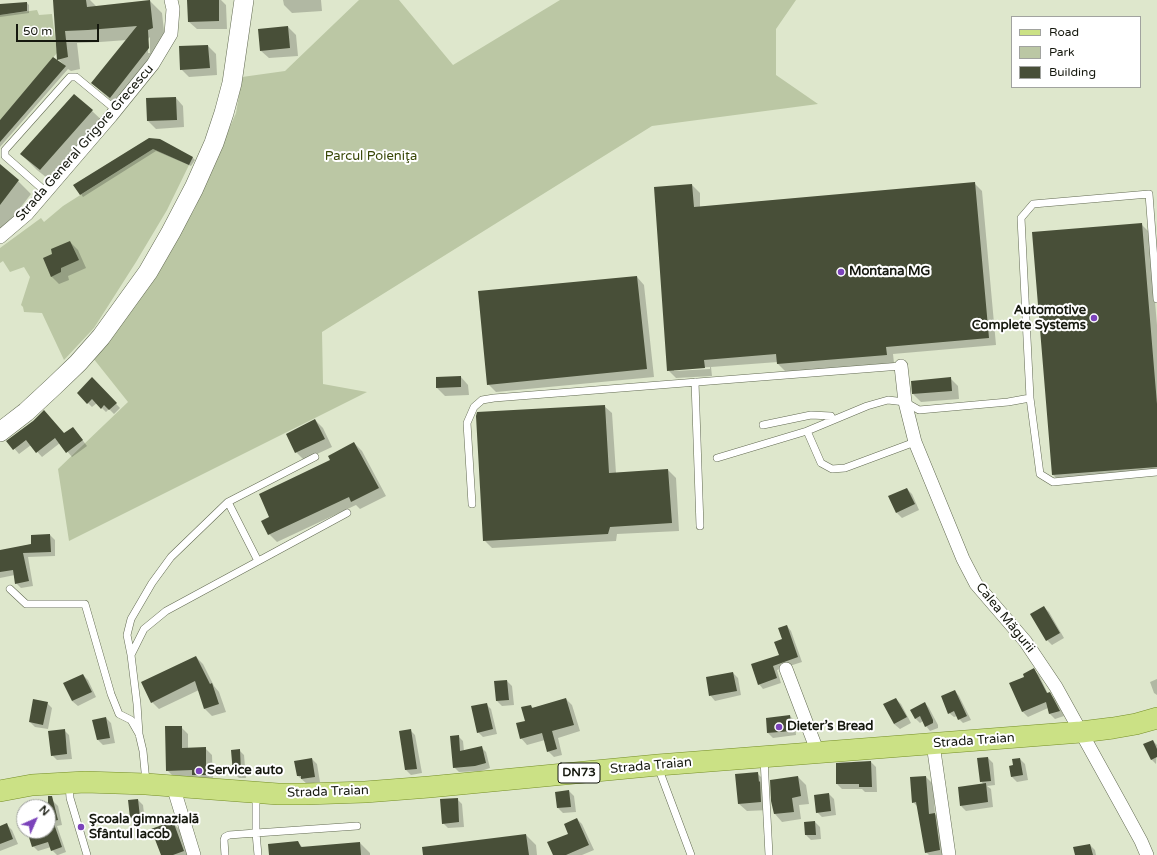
<!DOCTYPE html>
<html>
<head>
<meta charset="utf-8">
<style>
	body { margin:0 }
	#map { position:relative; width:1157px; height:855px; overflow:hidden; background:#dee7cc; font-family:"Varela Round",sans-serif }
	canvas { display:block }
	.legend { position:absolute; left:1011px; top:16px; width:130px; height:72px; box-sizing:border-box; background:#fff; border:1px solid #a1a39f; margin:0; padding:5px 7px; list-style:none; font-size:12px; color:#15180e }
	.legend li { display:flex; align-items:center; gap:8px; height:20px }
	.legend b { width:20px; border:1px solid #a1a39f }
	.north { position:absolute; left:16px; top:799px; width:40px; height:40px; box-sizing:border-box; background:#fff; border:1px solid #a1a39f; border-radius:50%; rotate:45deg; font-size:11px; font-weight:700; line-height:16px; text-align:center; color:#15180e }
	.north::after { content:''; display:block; margin:auto; width:14px; height:18px; background:#7b43ba; clip-path:polygon(50% 0,100% 100%,50% 72%,0 100%) }
	.scale { position:absolute; left:16px; top:24px; width:83px; height:18px; box-sizing:border-box; border:2px solid #15180e; border-top:0; padding-left:5px; font-size:12px; line-height:14px; white-space:nowrap; color:#15180e; -webkit-text-stroke:3px #fff; paint-order:stroke }
</style>
</head>
<body>
<div id="map">
<canvas width="1157" height="855"></canvas>
<ul class="legend">
<li><b style="height:5px;background:#cbe185"></b>Road</li>
<li><b style="height:11px;background:#bbc7a4"></b>Park</li>
<li><b style="height:11px;background:#484f38"></b>Building</li>
</ul>
<div class="north">N</div>
<div class="scale">50 m</div>
</div>
<script>
const g = document.querySelector('canvas').getContext('2d');
g.lineJoin = 'round';
function paint(path, color) { g.fillStyle = color; g.fill(path, 'evenodd'); }
const shape = rows => new Path2D(rows.map(r => 'M' + r).join(''));
function stroke(path, color, width, dash) { g.strokeStyle = color; g.lineWidth = width; g.lineCap = dash ? 'butt' : 'round'; g.setLineDash(dash || []); g.stroke(path); }
function drawText(font, color, halo, rows, align = 'center') {
  g.font = font + ' "Varela Round",sans-serif'; g.lineWidth = 4; g.setLineDash([]); g.textBaseline = 'middle'; g.strokeStyle = halo; g.fillStyle = color; for (const [text, x, y, turn = 0] of rows) {
    g.save(); g.translate(x, y); g.rotate((+turn || 0) * Math.PI / 180); g.textAlign = isNaN(turn) ? turn : align; if (halo) g.strokeText(text, 0, 0); g.fillText(text, 0, 0); g.restore();
  }
}
paint(shape([
	[359,0,399,0,453,65,560,0,796,0,776,29,776,75,818,104,652,126,322,332,323,384,367,392,69,541,58,469,128,402,93,358,150,282,194,210,236,113,242,77,285,71],
	[37,10,39,15,52,14,57,53,0,120,0,15],
	[153,149,189,165,167,210,136,262,94,328,64,360,42,313,24,312,23,307,21,305,30,277,24,267,10,272,3,261,0,263,0,248,41,218,44,222,63,206]
]), '#bbc7a4');
paint(shape([
	[54,0,90,0,97,7,150,1,162,13,165,40,122,110,105,95,92,83,127,40,100,42,77,43,80,69,71,71,68,69,0,147,0,121,64,65,58,59],
	[150,37,150,53,148,53,148,39],
	[188,0,221,0,226,5,227,29,197,29,189,22],
	[283,0,321,0,322,11,292,13,284,5],
	[27,3,29,5,29,13,0,17,0,5],
	[288,27,296,35,298,56,269,58,261,51],
	[208,46,216,54,217,75,189,77,181,69],
	[74,96,92,111,108,126,56,185,37,170,21,154],
	[176,98,183,106,184,127,156,129,148,121],
	[159,140,193,158,195,160,191,166,156,151,83,197,75,186],
	[0,171,18,181,31,194,0,234],
	[974,183,982,191,996,345,893,354,894,363,786,372,778,364,778,362,711,367,712,376,676,378,668,370,692,185,700,193,700,207],
	[710,367,710,369,674,371,674,369],
	[1141,224,1149,232,1157,325,1157,475,1061,483,1053,475],
	[70,242,78,250,86,268,68,276,69,280,59,284,51,276,54,255],
	[637,277,644,285,654,377,496,392,488,384],
	[461,377,468,385,469,395,445,396,437,388,437,378],
	[950,378,958,386,959,399,921,402,913,394],
	[92,379,120,408,114,414,109,409,106,412,97,403,92,407,78,393],
	[604,406,612,413,616,473,668,470,676,478,679,531,617,534,616,541,492,548,484,540],
	[315,420,323,428,332,447,304,460,296,452],
	[77,433,87,446,72,457,60,443,42,457,31,445,19,454,8,441],
	[354,443,362,451,386,496,360,509,356,505,277,542,269,534,270,518,331,460],
	[907,489,912,494,919,510,902,518,897,513],
	[50,535,55,540,55,556,28,557,33,586,21,588,16,583,15,575,0,578,0,551,32,544],
	[1044,607,1049,612,1064,638,1052,645,1047,640],
	[787,626,791,631,802,662,777,670,781,683,763,689,759,684,780,655],
	[196,657,203,664,214,686,219,692,226,712,212,716,205,709,199,690,159,709,152,702],
	[1034,670,1039,675,1048,694,1050,694,1055,699,1064,716,1055,719,1050,714,1048,708,1028,717,1023,712,1011,684,1026,677],
	[733,673,738,678,741,695,715,701,710,695],
	[83,675,88,680,96,697,78,706,72,701],
	[1157,679,1157,695,1154,693,1150,682],
	[507,681,512,686,514,705,502,706,497,701],
	[955,691,959,696,971,720,963,723,959,719,957,716,954,717,949,713],
	[566,699,572,705,580,731,558,738,562,755,554,757,548,751,545,740,527,745,521,738,531,706,533,708],
	[896,699,901,704,911,723,900,729,894,724],
	[47,703,52,708,48,729,35,727,30,722],
	[925,703,929,708,938,725,938,728,930,731,926,726,923,721,920,723,915,718],
	[486,704,491,709,497,734,483,737,478,732],
	[790,716,795,721,796,735,773,738,768,733],
	[106,718,111,723,115,743,103,745,98,740,94,721],
	[181,727,188,734,188,749,205,748,212,755,213,781,200,781,196,777,174,777,167,770],
	[64,730,69,735,72,759,57,760,52,755],
	[410,730,415,735,422,773,411,775,406,770,400,732],
	[458,736,463,741,464,751,481,747,486,752,490,768,481,771,459,772,454,767],
	[1153,741,1157,745,1156,764,1151,759],
	[239,750,244,755,246,778,239,778,234,773],
	[988,758,993,763,995,785,987,786,991,789,993,807,966,811,961,806,984,785,981,781],
	[312,759,317,764,320,782,307,784,298,776],
	[1020,759,1025,764,1028,780,1017,782,1012,777,1010,766,1014,766],
	[871,762,876,767,877,792,865,792,862,789,842,789,837,784],
	[757,773,765,781,769,810,747,811,739,804],
	[798,777,806,785,809,804,799,805,801,819,782,822,775,814,772,801],
	[926,777,933,784,935,814,941,821,946,855,929,855,926,852,918,807,913,802],
	[569,791,574,796,576,812,563,813,558,808],
	[829,794,834,799,836,815,822,817,817,812],
	[457,799,462,804,464,827,448,828,443,823],
	[138,800,143,805,145,822,136,823,131,818,130,801],
	[53,801,58,806,62,825,57,826,66,852,58,855,57,855,52,850,51,847,38,851,33,846,28,831,48,831,48,807,25,807],
	[24,807,24,819,21,808],
	[577,819,582,824,594,850,582,855,554,855,569,834],
	[172,822,180,830,190,855,162,855],
	[815,822,820,827,821,839,811,840,806,835],
	[7,825,12,830,18,844,0,851,0,827],
	[526,835,536,845,537,855,424,855],
	[298,842,303,848,360,843,370,853,370,855,270,855],
	[1090,845,1095,850,1096,855,1076,855]
]), '#0003');
paint(shape([
	[53,0,86,0,87,7,150,0,153,28,148,30,149,48,110,98,91,83,137,26,88,30,65,31,68,57,57,60],
	[187,0,219,0,219,21,188,22],
	[27,2,27,11,0,15,0,4],
	[288,26,290,48,260,51,258,29],
	[208,45,210,68,180,70,179,46],
	[53,57,66,66,0,142,0,120],
	[74,94,93,110,40,170,20,154],
	[176,97,177,120,147,121,146,98],
	[149,138,160,139,193,157,189,165,153,149,80,195,73,185],
	[0,164,19,180,0,205],
	[975,182,989,338,886,347,887,355,777,364,776,354,704,360,705,368,667,371,654,187,692,184,694,207],
	[1142,223,1157,404,1157,467,1052,475,1032,232],
	[70,241,79,260,61,268,61,272,51,277,43,258,52,254,51,249],
	[637,276,647,369,487,385,478,291],
	[461,376,461,387,436,388,436,377],
	[92,377,117,403,109,410,104,405,101,409,92,399,87,404,77,393],
	[951,377,952,391,912,394,911,381],
	[605,405,609,473,668,469,672,523,610,527,608,534,483,541,476,416,477,412],
	[44,410,64,433,73,427,83,440,66,453,55,438,36,453,26,440,13,450,6,441,33,421],
	[315,419,325,439,295,453,286,434],
	[354,442,379,488,351,502,349,497,268,535,261,521,269,517,259,494,330,460,328,456],
	[907,488,915,504,896,513,888,496],
	[50,534,51,552,23,553,29,581,15,584,13,570,0,572,0,550,31,544,31,535],
	[1044,606,1060,633,1046,641,1030,614],
	[787,625,798,657,773,666,777,678,758,685,751,664,779,655,774,642,782,639,778,628],
	[196,656,210,684,212,683,219,704,204,709,195,681,151,703,141,682],
	[1034,668,1047,693,1050,692,1060,711,1049,714,1046,702,1022,712,1009,683,1024,677,1023,674],
	[733,672,737,691,709,696,706,677],
	[83,674,92,692,72,701,63,683],
	[507,680,509,700,496,701,494,681],
	[955,690,967,716,958,720,954,711,948,714,941,696],
	[566,698,574,725,552,731,557,749,547,752,542,733,520,739,516,723,525,721,521,707,531,705,532,708],
	[896,698,907,717,894,724,883,704],
	[33,699,48,702,43,725,29,722],
	[925,702,933,720,933,723,925,727,920,716,915,719,910,710],
	[487,703,493,729,477,733,471,706],
	[790,715,792,731,767,733,766,718],
	[106,717,110,738,97,740,92,720],
	[165,726,182,726,182,748,206,747,206,775,192,775,192,770,166,771],
	[65,729,67,754,51,756,48,731],
	[411,729,417,769,405,770,399,731],
	[459,735,460,751,482,746,486,763,475,766,453,768,450,736],
	[1153,740,1157,749,1157,757,1151,760,1143,744],
	[240,749,241,773,233,774,231,750],
	[988,757,991,781,980,782,977,758],
	[312,758,315,777,301,779,301,776,297,776,294,761],
	[1020,758,1023,775,1011,777,1009,766,1013,765,1012,759],
	[871,761,872,787,859,787,859,784,836,784,836,763],
	[758,772,759,782,760,781,761,802,738,804,735,774],
	[798,776,801,796,792,798,794,812,774,814,771,801,770,780],
	[926,776,929,814,935,813,940,850,925,853,916,802,912,803,910,777],
	[986,783,988,802,960,806,958,787],
	[569,790,571,807,557,808,555,792],
	[829,793,831,811,816,813,814,795],
	[48,796,52,796,58,820,53,821,62,847,51,851,48,842,32,847,27,831,48,831],
	[458,798,459,822,442,824,440,799],
	[138,799,140,817,130,818,128,800],
	[577,818,589,845,566,855,553,855,547,842,568,834,564,824],
	[173,821,184,851,173,855,161,855,151,829],
	[815,821,816,835,805,835,804,822],
	[7,823,13,839,0,844,0,826],
	[526,834,529,855,423,855,422,847],
	[298,841,301,847,360,842,361,855,269,855,268,844],
	[1090,844,1093,855,1075,855,1073,847]
]), '#484f38');
const lane = shape([
	[46,192,5,156,5,150,70,77,76,77,116,110],
	[1157,299,1149,194,1033,204,1021,218,1030,398,1040,474,1053,482,1157,472],
	[695,382,700,526],
	[763,425,811,415,831,416,833,420],
	[807,431,821,463,832,469,845,468,915,442],
	[717,458,807,431,867,406,888,400,905,402,919,410,1008,402,1030,398],
	[228,502,258,561],
	[472,504,467,423,474,407,482,400,494,398,901,366],
	[10,589,26,604,85,604,111,694,119,714,131,720,139,734,143,751,146,782],
	[131,655,127,635,131,619,152,583,171,557,228,502,315,457],
	[139,734,137,704,131,655,144,629,166,611,347,513],
	[764,759,769,855],
	[658,767,691,855],
	[69,784,70,798,87,855],
	[256,793,256,833,357,826],
	[225,855,224,840,225,837,229,835,256,833,258,855]
]);
const street = shape([
	[0,237,27,214,111,116,153,64,171,34,173,9,171,0],
	[901,366,905,402,915,442,963,559,976,584,1025,641,1056,687,1123,808,1141,841,1147,855],
	[786,669,818,753],
	[933,744,949,855],
	[173,786,194,855]
]);
const secondary = shape([
	[0,432,26,412,54,386,78,363,101,337,148,272,171,232,194,188,214,143,224,113,232,83,244,0]
]);
const primary = shape([
	[0,791,32,785,85,782,146,784,278,794,305,794,365,792,429,787,658,765,1081,732,1113,728,1136,724,1157,718]
]);
stroke(lane, '#626a52', 8);
stroke(street, '#626a52', 14);
stroke(secondary, '#626a52', 20);
stroke(primary, '#758e27', 22);
stroke(lane, '#fff', 7);
stroke(street, '#fff', 13);
stroke(secondary, '#fff', 19);
stroke(primary, '#cbe185', 21);
for (const [x, y, r, color] of [
	[841,272,4,"#7b43ba"],
	[1094,318,4,"#7b43ba"],
	[779,727,4,"#7b43ba"],
	[199,771,4,"#7b43ba"],
	[81,827,4,"#7b43ba"]
]) { const dot = new Path2D(); dot.arc(x, y, r, 0, 2 * Math.PI); g.fillStyle = color; g.fill(dot); stroke(dot, '#fff', 1.5); }
for (const [x, y, w] of [
	[579,773,42]
]) { const box = new Path2D(); box.roundRect(x - w / 2, y - 10, w, 20, 3); g.fillStyle = '#fff'; g.fill(box); stroke(box, '#15180e', 1); }
drawText('bold 12px', '#15180e', null, [
	["DN73",579,773]
]);
drawText('13px', '#15180e', '#fff', [
	["Strada General Grigore Grecescu",85,143,-49],
	["Calea Măgurii",1005,618,51],
	["Strada Traian",974,741,-4],
	["Strada Traian",651,766,-5],
	["Strada Traian",328,792,-2]
]);
drawText('13px', '#384706', '#fff', [
	["Parcul Poieniţa",371,157]
]);
drawText('bold 13px', '#15180e', '#fff', [
	["Montana MG",849,272],
	["Automotive",1086,311,"right"],
	["Complete Systems",1086,326,"right"],
	["Dieter’s Bread",787,727],
	["Service auto",207,771],
	["Şcoala gimnazială",89,820],
	["Sfântul Iacob",89,835]
], 'left');
</script>
</body>
</html>
